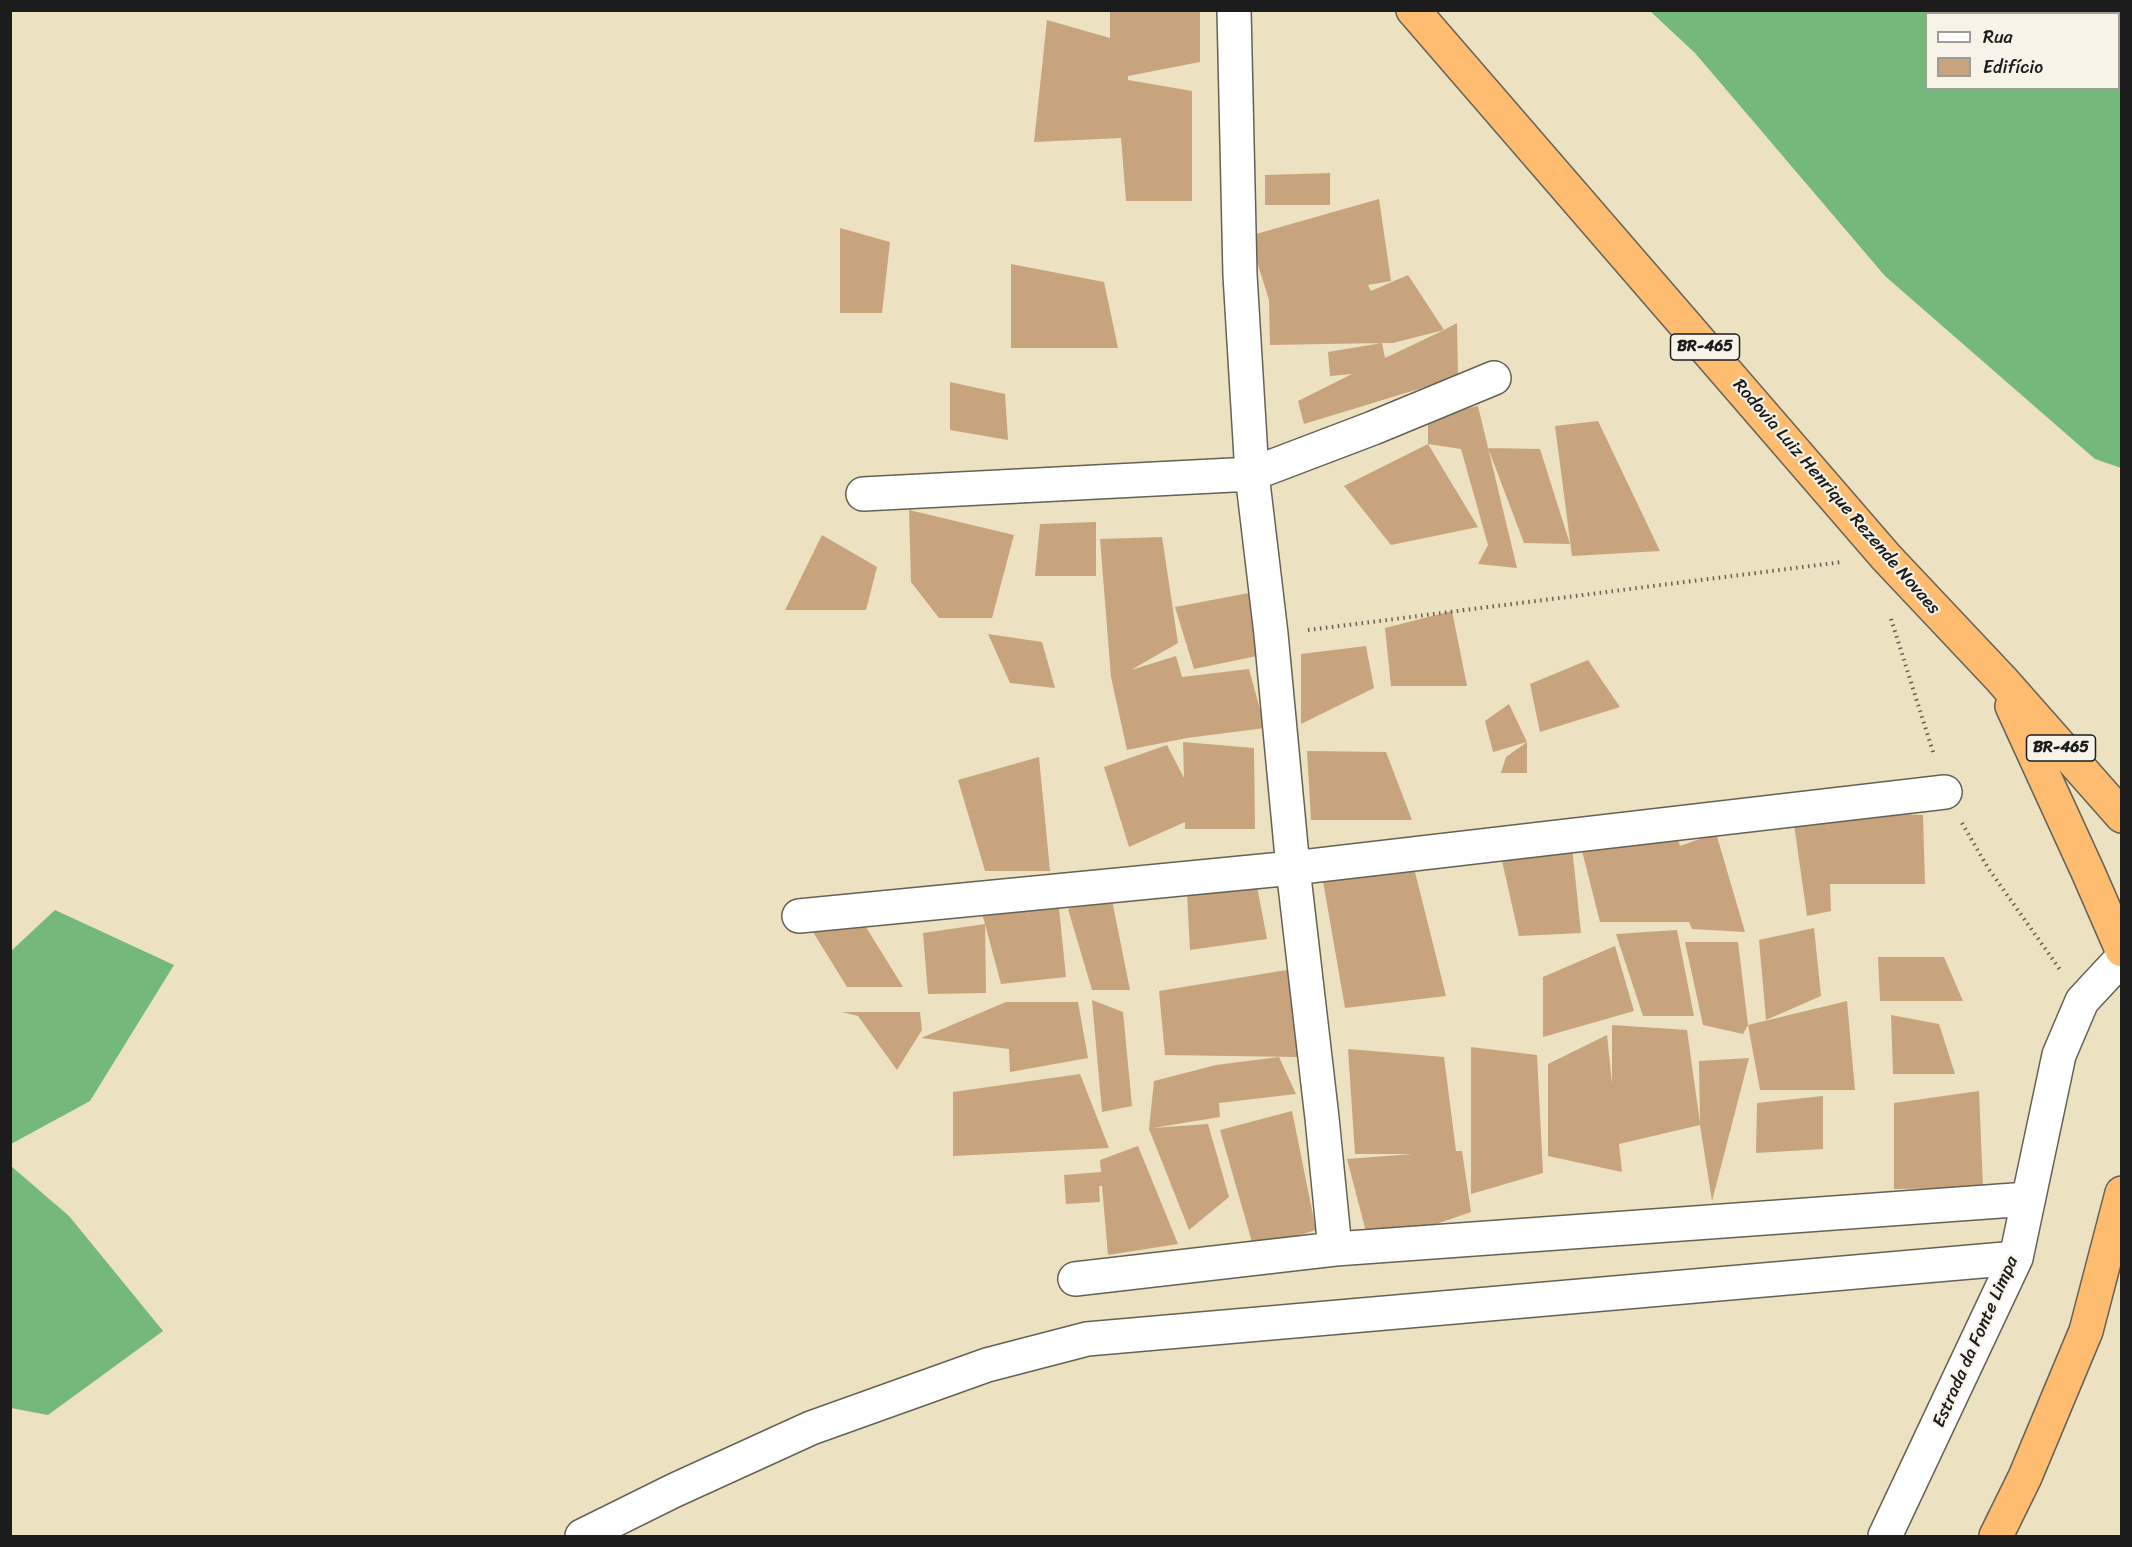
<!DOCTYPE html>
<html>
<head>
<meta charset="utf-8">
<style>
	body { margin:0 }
	#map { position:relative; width:2132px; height:1547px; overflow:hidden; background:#ece1c0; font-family:Sriracha,sans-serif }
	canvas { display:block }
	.frame { position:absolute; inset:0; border:12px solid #1c1c1c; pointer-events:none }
	.legend { position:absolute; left:1925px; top:12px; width:195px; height:78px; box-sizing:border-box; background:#f7f3e8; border:2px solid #9f9d96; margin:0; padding:8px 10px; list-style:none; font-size:18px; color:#1c1c1c }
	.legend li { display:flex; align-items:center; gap:12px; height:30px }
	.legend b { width:30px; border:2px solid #9f9d96 }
</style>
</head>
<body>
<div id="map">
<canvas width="2132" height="1547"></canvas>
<div class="frame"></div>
<ul class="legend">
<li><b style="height:8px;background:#fff"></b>Rua</li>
<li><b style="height:16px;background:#c8a47e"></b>Edifício</li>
</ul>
</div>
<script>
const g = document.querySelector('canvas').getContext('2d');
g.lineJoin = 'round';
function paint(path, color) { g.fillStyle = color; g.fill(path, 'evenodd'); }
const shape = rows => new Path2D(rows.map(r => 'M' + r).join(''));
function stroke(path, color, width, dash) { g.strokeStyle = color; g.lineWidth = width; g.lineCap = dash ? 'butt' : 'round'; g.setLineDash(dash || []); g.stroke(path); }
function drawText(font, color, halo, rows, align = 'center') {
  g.font = font + ' Sriracha,sans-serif'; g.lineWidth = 4.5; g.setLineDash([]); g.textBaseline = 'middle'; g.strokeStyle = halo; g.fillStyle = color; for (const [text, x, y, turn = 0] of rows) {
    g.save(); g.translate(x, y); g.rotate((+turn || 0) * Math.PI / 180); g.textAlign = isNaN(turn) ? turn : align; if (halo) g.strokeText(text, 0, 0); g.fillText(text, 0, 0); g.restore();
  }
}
paint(shape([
	[1650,11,2121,11,2121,468,2095,459,1885,276,1695,53],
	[1926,14,2118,14,2118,88,1926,88],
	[55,910,174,965,90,1101,11,1144,11,951],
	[11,1166,69,1216,163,1331,48,1415,11,1408]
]), '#74b87b');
paint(shape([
	[1110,10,1200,10,1200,62,1128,76,1128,80,1192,91,1192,201,1126,201,1121,138,1034,142,1047,20,1110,38],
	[1330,173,1330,205,1265,205,1265,175],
	[1379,199,1391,281,1368,285,1371,291,1408,275,1444,330,1457,323,1458,377,1304,424,1298,401,1352,374,1330,376,1328,352,1382,343,1385,358,1444,330,1393,343,1383,343,1270,345,1269,300,1249,236],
	[840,228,890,242,882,313,840,313],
	[1011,264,1104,282,1118,348,1011,348],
	[950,382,1005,394,1008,440,950,430],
	[1478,406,1517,568,1478,564,1488,545,1461,449,1428,444,1428,417],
	[1598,421,1660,551,1572,556,1555,426],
	[1428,444,1478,527,1391,545,1344,486],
	[1488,448,1540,449,1570,544,1524,543],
	[909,510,1014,535,992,618,939,618,911,582],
	[1096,522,1096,576,1035,576,1040,524],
	[822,535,877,567,866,610,785,610],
	[1162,537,1178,643,1131,670,1176,656,1182,677,1249,669,1265,728,1187,738,1127,750,1111,677,1100,539],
	[1254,592,1257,656,1194,669,1175,607],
	[1452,611,1467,686,1391,686,1385,628],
	[988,634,1042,642,1055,688,1010,683],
	[1366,646,1374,688,1301,724,1301,654],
	[1588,660,1620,707,1540,732,1530,684],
	[1509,704,1527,742,1493,752,1485,721],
	[1183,742,1254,748,1255,829,1185,829,1185,822,1129,847,1104,767,1167,745,1184,778],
	[1527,742,1527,773,1501,773,1506,757],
	[1307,751,1386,752,1412,820,1311,820],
	[1039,757,1050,871,985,871,958,780],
	[1792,810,1923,815,1925,884,1830,884,1831,911,1807,916],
	[1673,824,1680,846,1716,833,1745,932,1692,929,1689,922,1600,922,1578,835],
	[1570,827,1581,933,1519,936,1502,861],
	[1414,868,1446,996,1345,1008,1323,881],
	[1256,881,1267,939,1190,950,1187,893],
	[1111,895,1130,990,1092,990,1068,909],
	[1058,898,1066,977,1001,984,985,924,986,993,928,994,923,933,985,924,982,913],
	[856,911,903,987,847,987,813,932],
	[1814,928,1821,996,1766,1020,1759,940],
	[1677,930,1694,1016,1643,1016,1616,934],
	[1685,942,1738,942,1748,1025,1743,1034,1703,1025],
	[1615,946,1634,1011,1543,1037,1543,977],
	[1878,957,1944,957,1963,1001,1880,1001],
	[1293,969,1298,1057,1165,1055,1159,991],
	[1092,1000,1123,1012,1132,1106,1102,1112],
	[1847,1001,1855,1090,1760,1090,1748,1025],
	[1006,1002,1078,1002,1088,1058,1010,1072,1009,1049,921,1038],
	[842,1012,920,1012,922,1030,897,1070,858,1016],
	[1891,1015,1939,1024,1955,1074,1893,1074],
	[1612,1025,1687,1030,1700,1123,1699,1061,1749,1058,1712,1201,1700,1125,1619,1144,1622,1172,1548,1156,1548,1064,1607,1035,1612,1084],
	[1471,1047,1537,1055,1543,1173,1471,1194],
	[1348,1049,1444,1057,1456,1151,1462,1151,1471,1212,1370,1247,1347,1159,1412,1154,1355,1154],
	[1279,1057,1296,1094,1219,1103,1220,1117,1153,1128,1208,1124,1229,1197,1189,1230,1149,1129,1154,1081,1216,1065],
	[1080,1074,1109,1148,953,1156,953,1092],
	[1979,1091,1983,1188,1894,1189,1894,1103],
	[1823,1096,1823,1149,1756,1153,1757,1103],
	[1292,1111,1316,1230,1254,1249,1220,1130],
	[1138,1146,1178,1244,1108,1255,1102,1186,1099,1186,1100,1202,1066,1204,1064,1175,1101,1172,1100,1160]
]), '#c8a47e');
const minor = shape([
	[1234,10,1240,275,1252,474,1271,634,1293,868,1322,1118,1335,1249],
	[863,494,1252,474,1373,428,1494,378],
	[799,916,1293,868,1945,792],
	[1075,1279,1335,1249,2028,1199],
	[582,1536,675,1490,811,1428,987,1365,1087,1339,2016,1258],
	[1885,1536,2016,1258,2059,1055,2082,1001,2122,958]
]);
const highway = shape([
	[1413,10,1886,557,2001,679,2122,816],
	[2012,706,2088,872,2122,950],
	[1996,1536,2025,1477,2086,1331,2122,1193]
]);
stroke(minor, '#656155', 36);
stroke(highway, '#656155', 36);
stroke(shape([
	[1891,619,1934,755],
	[1308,630,1842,562],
	[1962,823,1988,868,2061,971]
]), '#656155', 4, [1.5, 4.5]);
stroke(minor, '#fff', 33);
stroke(highway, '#fdbc70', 33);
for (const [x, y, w] of [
	[1705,347,69],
	[2061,748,69]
]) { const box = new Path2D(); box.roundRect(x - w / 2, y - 13, w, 26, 4.5); g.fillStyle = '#f7f3e8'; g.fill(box); stroke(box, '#1c1c1c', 1.5); }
drawText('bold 16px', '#1c1c1c', null, [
	["BR-465",1705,347],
	["BR-465",2061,748]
]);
drawText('18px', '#1c1c1c', '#f7f3e8', [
	["Rodovia Luiz Henrique Rezende Novaes",1836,497,49],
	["Estrada da Fonte Limpa",1976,1342,-66]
]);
</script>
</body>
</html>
